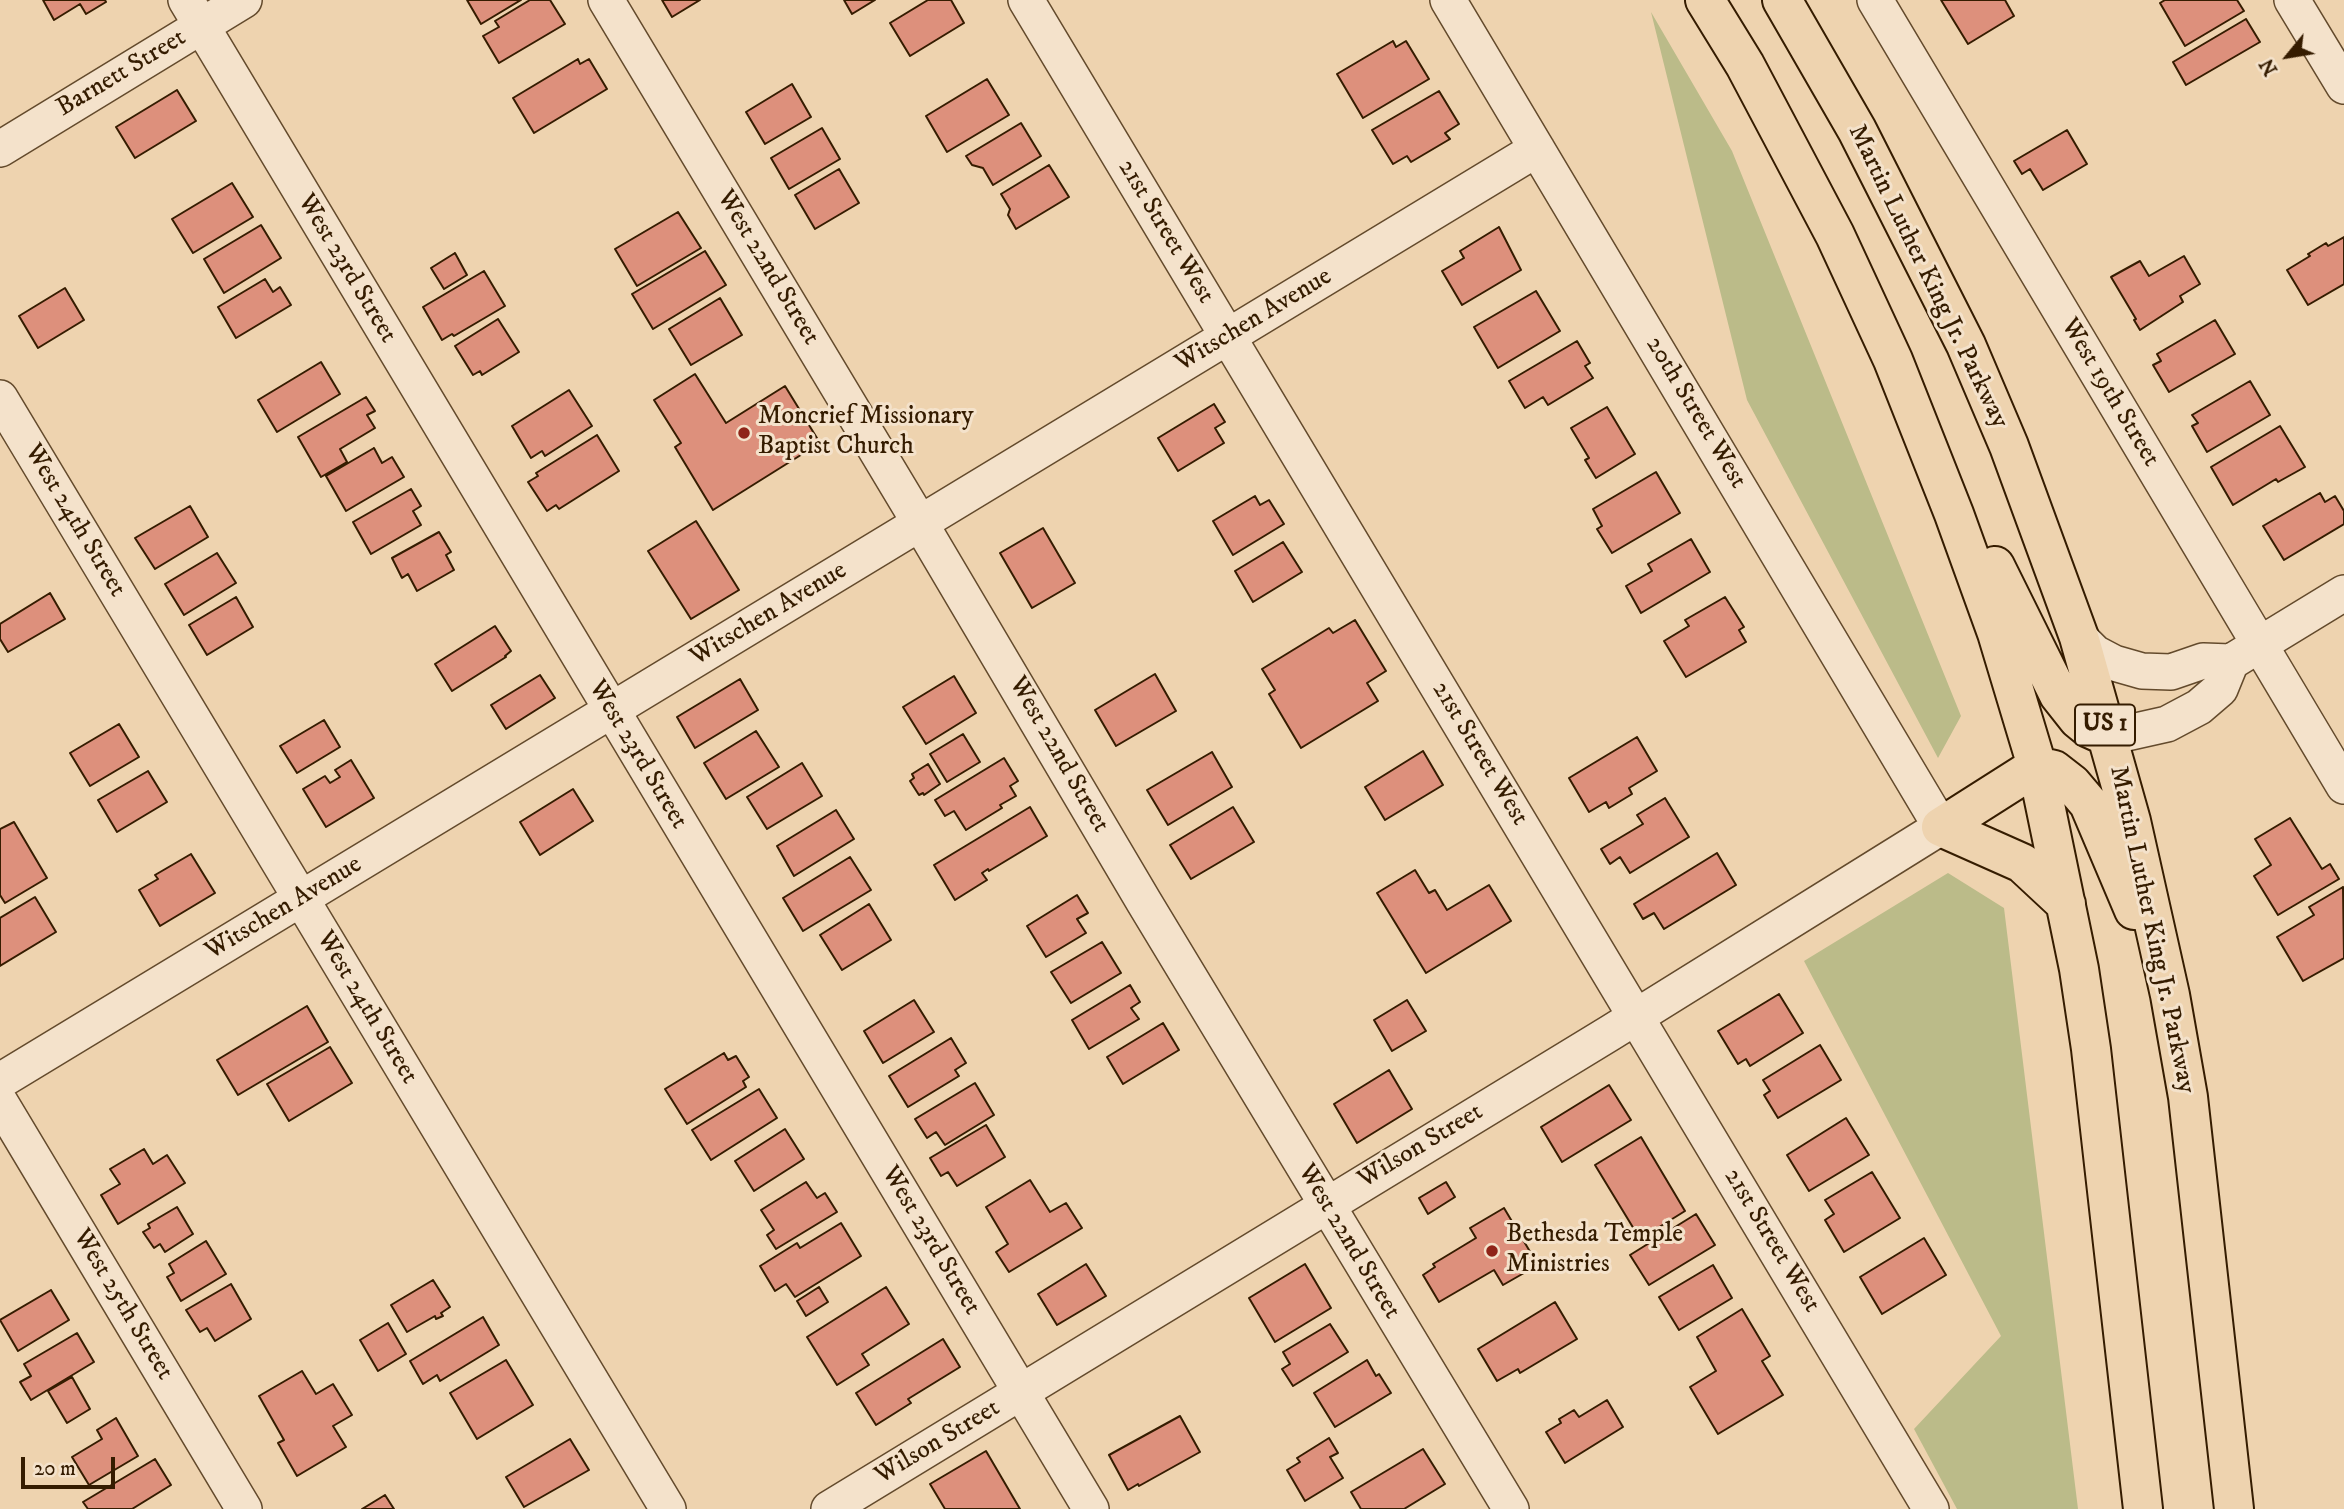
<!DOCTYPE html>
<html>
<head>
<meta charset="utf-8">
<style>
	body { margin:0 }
	#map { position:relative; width:2344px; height:1509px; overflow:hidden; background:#eed3af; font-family:"IM FELL DW Pica",serif }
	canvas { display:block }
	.north { position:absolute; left:2253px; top:21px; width:70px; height:70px; -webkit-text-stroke:5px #f4e2cb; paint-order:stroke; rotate:240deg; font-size:19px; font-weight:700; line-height:28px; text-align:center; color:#351c00 }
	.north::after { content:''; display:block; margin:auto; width:24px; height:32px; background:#351c00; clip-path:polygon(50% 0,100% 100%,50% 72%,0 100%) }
	.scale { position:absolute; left:21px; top:1457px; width:94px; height:32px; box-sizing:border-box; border:4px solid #351c00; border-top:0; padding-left:9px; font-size:21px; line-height:24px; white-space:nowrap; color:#351c00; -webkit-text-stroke:5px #f4e2cb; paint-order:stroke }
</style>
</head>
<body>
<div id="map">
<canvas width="2344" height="1509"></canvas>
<div class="north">N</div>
<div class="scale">20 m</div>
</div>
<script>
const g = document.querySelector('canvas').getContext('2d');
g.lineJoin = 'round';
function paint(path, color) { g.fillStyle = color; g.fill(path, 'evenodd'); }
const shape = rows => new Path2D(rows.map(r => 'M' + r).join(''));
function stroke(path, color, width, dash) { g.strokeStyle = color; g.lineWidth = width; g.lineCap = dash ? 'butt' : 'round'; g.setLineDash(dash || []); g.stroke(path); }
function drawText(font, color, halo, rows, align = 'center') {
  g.font = font + ' "IM FELL DW Pica",serif'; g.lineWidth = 6; g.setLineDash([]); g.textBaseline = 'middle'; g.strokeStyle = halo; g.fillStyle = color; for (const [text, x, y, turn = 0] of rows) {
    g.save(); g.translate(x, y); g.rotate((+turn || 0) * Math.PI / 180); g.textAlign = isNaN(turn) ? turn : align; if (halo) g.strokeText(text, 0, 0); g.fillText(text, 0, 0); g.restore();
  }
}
paint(shape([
	[1651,12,1732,151,1961,716,1938,758,1747,400],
	[1948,873,2004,908,2078,1509,1957,1509,1914,1429,2001,1336,1804,961]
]), '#bbbb89');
const building = shape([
	[43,0,105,0,106,2,86,14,80,4,54,20,43,0],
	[467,0,521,0,481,24,467,0],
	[530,0,550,0,565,24,499,63,483,36,499,27,495,21,530,0],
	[662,0,700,0,672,17,662,0],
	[844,0,875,0,852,14,844,0],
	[928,0,951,0,964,23,910,56,890,23,928,0],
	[1941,0,2005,0,2014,16,1968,44,1941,0],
	[2165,0,2237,0,2244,11,2185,46,2160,3,2165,0],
	[2246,19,2260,42,2186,85,2173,62,2246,19],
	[1393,41,1396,47,1406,41,1429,79,1363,118,1337,74,1393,41],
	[578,59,580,64,589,59,607,89,534,133,513,98,578,59],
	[987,79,1009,115,947,152,926,116,987,79],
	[792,84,811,117,765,144,746,112,792,84],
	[177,90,196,121,135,158,116,127,177,90],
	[1439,91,1459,124,1445,133,1450,139,1411,162,1407,156,1393,164,1372,130,1439,91],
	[1021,123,1041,156,993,185,983,168,972,165,966,156,1021,123],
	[822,128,840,159,789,189,771,158,822,128],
	[2067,130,2087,164,2043,190,2030,169,2022,174,2014,161,2067,130],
	[1049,165,1069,197,1016,229,1008,215,1010,209,1001,194,1049,165],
	[839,169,859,203,815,229,795,195,839,169],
	[232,183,253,217,193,253,172,219,232,183],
	[678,212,701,248,637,286,615,249,678,212],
	[261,225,281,258,224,293,204,259,261,225],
	[1499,227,1521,270,1462,305,1442,271,1464,258,1460,251,1499,227],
	[2344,237,2344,284,2308,305,2287,270,2310,256,2308,254,2326,243,2328,246,2344,237],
	[705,251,726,285,653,329,632,294,705,251],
	[455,253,467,275,444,289,431,268,455,253],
	[2184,256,2200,284,2180,296,2183,302,2140,330,2134,320,2136,319,2111,277,2140,261,2149,276,2184,256],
	[484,271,505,306,454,336,452,334,442,340,423,307,484,271],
	[265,279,273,292,280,287,291,305,236,338,218,307,265,279],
	[65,288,84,320,38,348,19,316,65,288],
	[1536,291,1560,331,1498,368,1474,327,1536,291],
	[720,298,742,335,691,365,669,329,720,298],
	[498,319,519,352,482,375,480,371,473,375,455,346,498,319],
	[2215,320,2235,354,2169,392,2153,365,2161,361,2157,354,2215,320],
	[1577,341,1590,363,1585,366,1593,378,1548,405,1543,397,1525,408,1509,381,1577,341],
	[321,362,340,394,277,432,258,400,321,362],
	[695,374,726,423,785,386,820,443,713,510,675,447,681,443,654,400,695,374],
	[2250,381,2270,415,2207,452,2192,426,2198,423,2192,415,2250,381],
	[569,390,592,426,545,456,542,451,531,458,512,426,569,390],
	[366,397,375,411,367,415,375,428,340,449,347,462,321,477,298,437,366,397],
	[1214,404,1225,422,1215,428,1224,443,1178,471,1158,438,1214,404],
	[1607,407,1635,454,1596,478,1585,460,1589,458,1571,428,1607,407],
	[2280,426,2305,467,2278,482,2276,479,2233,505,2211,467,2280,426],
	[597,435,619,471,559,509,556,505,547,511,528,482,538,476,536,473,597,435],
	[374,448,382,463,392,457,404,477,346,511,326,476,374,448],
	[1656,472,1680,513,1612,553,1597,529,1602,526,1593,509,1656,472],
	[411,489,421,506,413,511,421,525,371,554,353,522,411,489],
	[2320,493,2325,502,2335,496,2344,511,2344,524,2284,560,2263,526,2320,493],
	[1255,496,1260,505,1269,500,1284,524,1233,555,1213,521,1255,496],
	[190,506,208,537,155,569,135,538,190,506],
	[696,521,739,590,691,619,648,551,696,521],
	[1043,528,1075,583,1032,608,1000,553,1043,528],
	[439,532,451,552,446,555,454,570,417,591,408,574,402,578,392,558,439,532],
	[1691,539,1710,572,1641,613,1626,586,1652,571,1648,564,1691,539],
	[1283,542,1302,572,1253,602,1235,571,1283,542],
	[217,553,236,583,184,615,165,584,217,553],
	[50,593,65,619,8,652,0,639,0,624,50,593],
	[236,597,253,627,207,655,189,625,236,597],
	[1725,597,1744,627,1739,630,1746,642,1686,677,1664,641,1689,626,1685,620,1725,597],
	[1355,620,1386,671,1367,683,1378,701,1301,748,1269,694,1275,690,1262,669,1329,628,1333,633,1355,620],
	[495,626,511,651,505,656,506,657,452,691,435,664,495,626],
	[1155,674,1176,711,1116,746,1095,710,1155,674],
	[540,675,555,698,506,729,491,705,540,675],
	[954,676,976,713,926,744,903,707,954,676],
	[740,679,758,710,695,748,677,717,740,679],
	[324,720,340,747,297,773,280,746,324,720],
	[119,724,139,757,90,786,70,753,119,724],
	[756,731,779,767,726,799,704,763,756,731],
	[963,734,980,762,947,782,930,754,963,734],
	[1637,737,1657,771,1629,788,1632,794,1609,808,1606,802,1589,812,1569,778,1637,737],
	[1423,751,1443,785,1385,820,1365,787,1423,751],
	[1212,752,1232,787,1168,825,1147,790,1212,752],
	[1004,758,1018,781,1010,786,1016,796,1000,805,1002,808,966,830,954,811,945,816,935,800,1004,758],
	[351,760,374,798,326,827,303,789,325,776,330,783,340,777,335,770,351,760],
	[802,763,822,796,767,829,747,797,802,763],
	[928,764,940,784,924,795,923,793,919,795,910,781,914,778,912,774,928,764],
	[148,771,167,802,117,832,98,800,148,771],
	[573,789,593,821,540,855,520,822,573,789],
	[1665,798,1689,837,1630,873,1620,857,1610,864,1601,849,1643,824,1637,815,1665,798],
	[1030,807,1047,836,989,871,988,869,982,873,987,880,955,900,934,865,1030,807],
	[1233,807,1254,842,1191,879,1170,845,1233,807],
	[836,810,854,839,794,876,777,846,836,810],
	[2290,818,2322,869,2330,864,2339,879,2278,915,2254,876,2271,865,2255,839,2290,818],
	[14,822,47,878,5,903,0,895,0,829,14,822],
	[1717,853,1736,885,1664,929,1654,913,1643,919,1634,904,1717,853],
	[191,854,215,893,160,926,139,890,158,879,155,875,191,854],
	[850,857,871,890,803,931,783,898,850,857],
	[1415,870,1429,893,1435,890,1447,910,1489,885,1511,921,1426,973,1377,893,1415,870],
	[2343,887,2344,958,2303,981,2277,937,2314,915,2309,907,2343,887],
	[1077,895,1088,913,1077,919,1086,933,1046,957,1027,926,1077,895],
	[35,897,56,932,0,966,0,918,35,897],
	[869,904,891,940,842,970,820,935,869,904],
	[1102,942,1121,973,1071,1003,1051,972,1102,942],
	[1130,985,1140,1002,1131,1008,1139,1019,1089,1049,1072,1020,1130,985],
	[1779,994,1803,1033,1750,1066,1746,1059,1738,1064,1718,1031,1779,994],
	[914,1000,934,1032,883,1063,864,1031,914,1000],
	[1407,1000,1426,1031,1392,1051,1374,1020,1407,1000],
	[307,1006,328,1042,238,1095,217,1060,307,1006],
	[1163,1023,1179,1050,1123,1084,1107,1057,1163,1023],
	[951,1038,966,1063,955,1070,959,1076,908,1107,889,1076,951,1038],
	[1820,1045,1841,1080,1778,1118,1764,1095,1770,1091,1763,1080,1820,1045],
	[330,1047,352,1083,289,1121,267,1084,330,1047],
	[724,1053,728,1060,736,1056,749,1077,743,1081,746,1087,687,1124,665,1089,724,1053],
	[1389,1070,1412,1109,1357,1143,1334,1104,1389,1070],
	[975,1083,994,1115,945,1145,936,1132,927,1138,915,1119,975,1083],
	[1609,1085,1631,1120,1562,1162,1541,1127,1609,1085],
	[759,1089,777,1118,711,1160,692,1130,759,1089],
	[1846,1118,1869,1155,1809,1191,1787,1155,1846,1118],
	[986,1125,1005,1157,957,1186,948,1172,941,1176,930,1158,986,1125],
	[785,1129,804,1159,754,1191,735,1161,785,1129],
	[1641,1137,1685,1211,1640,1239,1595,1165,1641,1137],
	[144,1149,153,1164,167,1155,185,1183,118,1224,101,1195,120,1184,110,1169,144,1149],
	[1872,1172,1900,1218,1844,1252,1825,1220,1834,1214,1825,1200,1872,1172],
	[1030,1180,1050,1212,1066,1203,1082,1228,1009,1272,996,1252,1008,1244,986,1207,1030,1180],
	[806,1182,817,1198,825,1193,837,1212,776,1249,767,1235,774,1230,761,1210,806,1182],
	[1446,1182,1455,1197,1428,1214,1419,1198,1446,1182],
	[177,1207,193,1234,165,1252,160,1244,154,1248,143,1232,150,1228,148,1224,177,1207],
	[1504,1208,1538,1265,1503,1285,1494,1270,1439,1302,1423,1275,1435,1267,1433,1264,1476,1238,1470,1228,1504,1208],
	[1696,1214,1715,1245,1649,1285,1630,1255,1696,1214],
	[841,1223,861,1256,795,1297,786,1284,775,1291,760,1266,797,1243,800,1248,841,1223],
	[1924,1238,1946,1275,1882,1314,1860,1277,1924,1238],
	[206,1241,226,1274,181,1301,167,1277,174,1273,169,1264,206,1241],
	[1086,1264,1106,1296,1057,1325,1038,1294,1086,1264],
	[1305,1264,1331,1308,1275,1342,1249,1298,1305,1264],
	[1713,1265,1732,1298,1679,1330,1659,1297,1713,1265],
	[433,1280,450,1307,441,1313,443,1316,436,1319,435,1316,407,1332,391,1305,433,1280],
	[231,1284,251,1319,215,1341,207,1328,200,1332,186,1310,231,1284],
	[819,1287,828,1302,806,1316,797,1301,819,1287],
	[886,1287,909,1324,862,1354,869,1365,837,1385,807,1337,886,1287],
	[51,1290,69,1320,18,1351,0,1320,51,1290],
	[1555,1302,1577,1339,1520,1373,1518,1369,1497,1381,1478,1349,1555,1302],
	[1742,1309,1770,1356,1762,1361,1783,1395,1718,1434,1690,1387,1716,1371,1697,1337,1742,1309],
	[483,1317,499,1345,440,1381,437,1375,423,1384,410,1361,483,1317],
	[388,1323,406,1354,378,1371,360,1340,388,1323],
	[1330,1324,1348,1352,1293,1386,1282,1369,1290,1364,1283,1352,1330,1324],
	[77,1333,94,1362,31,1400,20,1382,31,1376,24,1364,77,1333],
	[943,1339,960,1367,908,1399,911,1403,876,1425,856,1393,943,1339],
	[506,1360,533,1405,477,1439,450,1393,506,1360],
	[1367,1360,1376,1376,1379,1374,1391,1393,1335,1427,1314,1393,1367,1360],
	[302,1371,316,1394,333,1384,352,1415,333,1426,346,1447,297,1476,278,1443,284,1440,259,1396,302,1371],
	[72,1377,90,1409,67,1423,48,1391,72,1377],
	[1607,1400,1623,1427,1565,1463,1546,1432,1561,1423,1559,1419,1574,1410,1579,1417,1607,1400],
	[1180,1416,1200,1452,1139,1486,1138,1484,1128,1490,1109,1455,1180,1416],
	[116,1418,138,1456,89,1485,72,1457,102,1439,97,1430,116,1418],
	[1329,1438,1338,1453,1330,1457,1343,1478,1305,1501,1287,1470,1300,1462,1297,1458,1329,1438],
	[570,1439,589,1470,524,1507,506,1477,570,1439],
	[1423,1449,1445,1484,1404,1509,1361,1509,1351,1492,1423,1449],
	[986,1451,1020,1509,945,1509,930,1484,986,1451],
	[155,1459,171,1485,132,1509,88,1509,83,1502,155,1459],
	[385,1495,394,1509,362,1509,385,1495]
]);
paint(building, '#dd907c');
stroke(building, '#351c00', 2);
const minor = shape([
	[186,0,1091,1509],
	[606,0,920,523,1144,902,1511,1509],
	[1026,0,1931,1509],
	[1875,0,2344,786],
	[2292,0,2344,86],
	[0,149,244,0],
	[0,398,668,1509],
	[2079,637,2095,653,2114,663,2142,671,2171,672,2203,661,2231,662,2344,593],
	[2109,737,2167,724,2199,707,2220,689,2231,662],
	[0,1081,1537,149],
	[0,1102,244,1509],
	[829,1509,1610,1033,1941,827,1448,0]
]);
const highway = shape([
	[1705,0,1745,65,1835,235,1893,360,1954,514,1997,633,2037,766,2079,969,2091,1049,2143,1509],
	[1782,0,1857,130,1966,345,2009,446,2079,637,2131,821,2170,995,2188,1097,2234,1509],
	[1995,566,2059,695,2078,719,2089,728,2109,737],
	[1941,827,2037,766,2054,770,2072,784,2089,804,2134,910],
	[1941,827,2022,863,2066,904]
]);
stroke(minor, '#634a2c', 38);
stroke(highway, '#351c00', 42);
stroke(minor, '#f4e2cb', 35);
stroke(highway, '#eed3af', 38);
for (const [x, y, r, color] of [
	[744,433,7,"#8f2418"],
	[1492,1251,7,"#8f2418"]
]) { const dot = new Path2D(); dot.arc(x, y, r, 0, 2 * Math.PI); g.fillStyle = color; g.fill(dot); stroke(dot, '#f4e2cb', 2.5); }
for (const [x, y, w] of [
	[2105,725,60]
]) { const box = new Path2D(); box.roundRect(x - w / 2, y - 20.5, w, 41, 5); g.fillStyle = '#f4e2cb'; g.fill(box); stroke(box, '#351c00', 2); }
drawText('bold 24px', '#351c00', null, [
	["US 1",2105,725]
]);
drawText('26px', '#351c00', '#f4e2cb', [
	["Barnett Street",122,74,-31],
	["21st Street West",1165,232,59],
	["West 22nd Street",767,268,59],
	["West 23rd Street",346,269,59],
	["Martin Luther King Jr. Parkway",1927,277,64],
	["Witschen Avenue",1254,321,-31],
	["West 19th Street",2109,393,59],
	["20th Street West",1695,413,59],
	["West 24th Street",74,521,59],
	["Witschen Avenue",769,615,-31],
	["21st Street West",1479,754,59],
	["West 23rd Street",637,755,59],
	["West 22nd Street",1058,755,60],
	["Witschen Avenue",284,909,-31],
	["Martin Luther King Jr. Parkway",2151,930,78],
	["West 24th Street",366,1008,59],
	["Wilson Street",1421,1147,-31],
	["West 23rd Street",930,1241,59],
	["21st Street West",1771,1241,59],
	["West 22nd Street",1348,1242,59],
	["West 25th Street",122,1305,59],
	["Wilson Street",938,1443,-31]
]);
drawText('26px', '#351c00', '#f4e2cb', [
	["Moncrief Missionary",758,418],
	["Baptist Church",758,448],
	["Bethesda Temple",1506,1236],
	["Ministries",1506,1266]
], 'left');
</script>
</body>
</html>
